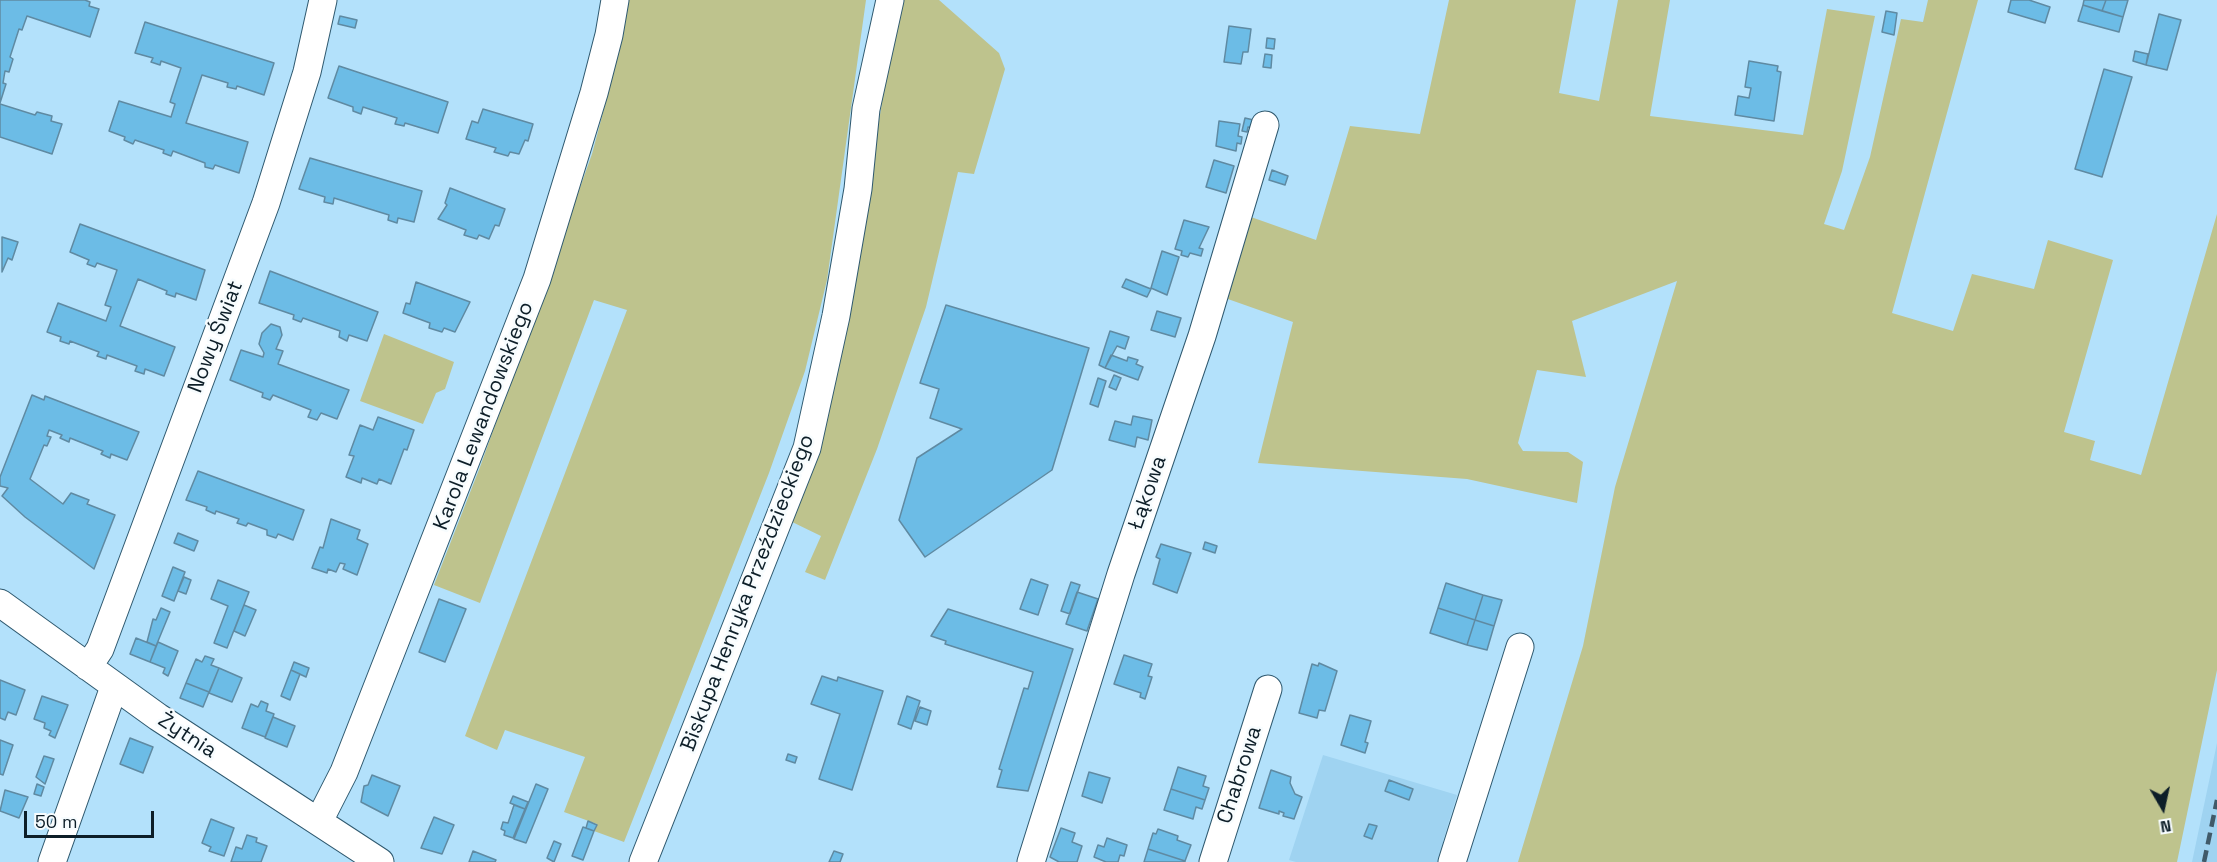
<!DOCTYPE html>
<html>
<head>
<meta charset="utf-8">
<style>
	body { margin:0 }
	#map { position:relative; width:2217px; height:862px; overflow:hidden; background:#b3e1fb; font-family:"Space Grotesk",sans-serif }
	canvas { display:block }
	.north { position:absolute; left:2133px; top:778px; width:60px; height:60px; -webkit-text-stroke:4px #f7fcfe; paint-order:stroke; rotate:171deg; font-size:16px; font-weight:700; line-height:24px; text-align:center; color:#0d1e28 }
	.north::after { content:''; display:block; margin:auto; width:21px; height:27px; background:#0d1e28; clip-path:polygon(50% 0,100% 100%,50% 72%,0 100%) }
	.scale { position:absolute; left:24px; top:811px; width:130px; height:27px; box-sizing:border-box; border:3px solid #0d1e28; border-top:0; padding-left:8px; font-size:18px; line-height:21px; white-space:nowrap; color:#0d1e28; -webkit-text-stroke:4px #f7fcfe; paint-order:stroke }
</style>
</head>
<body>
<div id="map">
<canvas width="2217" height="862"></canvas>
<div class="north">N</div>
<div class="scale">50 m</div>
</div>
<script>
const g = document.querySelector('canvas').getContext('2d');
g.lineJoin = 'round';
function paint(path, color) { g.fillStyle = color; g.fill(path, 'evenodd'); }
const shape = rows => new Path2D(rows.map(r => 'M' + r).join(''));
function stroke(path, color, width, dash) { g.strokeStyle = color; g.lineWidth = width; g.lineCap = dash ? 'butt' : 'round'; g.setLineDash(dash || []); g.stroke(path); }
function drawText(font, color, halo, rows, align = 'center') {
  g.font = font + ' "Space Grotesk",sans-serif'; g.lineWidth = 5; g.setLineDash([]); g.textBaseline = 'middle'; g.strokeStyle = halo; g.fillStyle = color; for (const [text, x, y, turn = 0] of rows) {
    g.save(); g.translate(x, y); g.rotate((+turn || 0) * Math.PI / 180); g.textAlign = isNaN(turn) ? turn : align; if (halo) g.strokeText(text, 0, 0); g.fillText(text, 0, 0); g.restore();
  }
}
paint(shape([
	[2217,743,2217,862,2192,862,2211,772],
	[1323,755,1457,795,1443,841,1445,850,1441,862,1296,862,1289,860]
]), '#9fd3f1');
paint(shape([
	[629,0,866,0,827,280,805,371,769,473,624,842,594,831,597,824,564,812,585,757,505,730,497,750,465,736,627,310,594,300,480,603,434,585,480,467,592,154,623,37],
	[898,0,939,0,999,53,1005,69,974,174,958,172,926,307,877,449,825,580,805,572,821,536,786,519,861,236],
	[1449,0,1576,0,1559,93,1599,101,1618,0,1670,0,1650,116,1803,135,1827,9,1875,16,1842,171,1824,224,1844,230,1870,157,1901,19,1923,22,1928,0,1978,0,1892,313,1953,331,1972,274,2034,289,2048,240,2113,260,2064,432,2095,441,2090,460,2141,475,2217,214,2217,670,2177,862,1518,862,1583,646,1615,487,1677,281,1572,321,1586,377,1537,370,1518,443,1523,451,1568,452,1583,462,1577,503,1467,479,1258,463,1293,322,1225,298,1251,217,1316,240,1350,126,1420,134],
	[384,334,454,362,445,389,436,393,423,424,360,401]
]), '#bec38d');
const building = shape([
	[0,0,85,0,90,2,89,6,99,9,90,37,27,16,22,30,19,29,10,57,13,59,9,72,5,71,3,83,6,84,0,103,0,0],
	[2011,0,2029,0,2050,7,2045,23,2008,12,2011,0],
	[2084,0,2106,0,2102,11,2083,5,2084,0],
	[2106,0,2128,0,2123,17,2102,11,2106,0],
	[2083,5,2123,17,2119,32,2078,21,2083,5],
	[1886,11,1897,13,1894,35,1882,32,1886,11],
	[2159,14,2181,20,2167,70,2146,65,2159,14],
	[340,16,357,20,355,28,338,24,340,16],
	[145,22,274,63,264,95,237,86,236,89,227,87,228,83,202,75,186,123,248,142,239,173,215,165,213,169,205,167,205,163,173,151,171,156,163,153,164,150,135,140,133,144,124,140,125,137,109,131,119,101,171,117,175,104,170,102,181,68,161,61,160,65,151,62,153,58,135,53,145,22],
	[1229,26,1251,29,1248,52,1243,52,1241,64,1224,62,1229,26],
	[1267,38,1275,39,1274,49,1266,48,1267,38],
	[2135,51,2148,54,2146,65,2133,61,2135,51],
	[1265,54,1272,55,1271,68,1263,67,1265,54],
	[1749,61,1778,66,1777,71,1781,72,1774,121,1735,115,1738,96,1749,98,1751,88,1745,87,1749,61],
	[339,66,448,102,438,133,405,123,404,126,395,124,397,118,363,107,361,114,353,111,353,107,328,98,339,66],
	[2104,69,2132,77,2102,177,2075,169,2104,69],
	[0,104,35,115,37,112,52,116,51,121,62,124,52,154,0,137,0,104],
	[483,109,533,124,528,141,525,140,519,154,510,152,508,156,494,152,496,148,466,139,472,121,478,123,483,109],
	[1245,118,1258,121,1256,128,1248,127,1247,132,1242,131,1245,118],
	[1219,121,1240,124,1238,136,1242,137,1241,144,1237,143,1236,151,1216,146,1219,121],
	[310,158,422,191,414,222,398,218,397,223,388,220,389,215,334,198,333,204,324,202,325,197,299,189,310,158],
	[1214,160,1234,166,1226,193,1206,187,1214,160],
	[1272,170,1288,176,1285,185,1269,180,1272,170],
	[450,188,505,209,499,226,495,225,489,239,479,235,477,239,464,235,466,230,438,219,447,205,445,203,450,188],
	[1184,220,1209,227,1199,248,1203,249,1201,256,1190,253,1188,257,1181,255,1182,251,1175,249,1184,220],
	[80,224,205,270,196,300,176,293,175,297,166,294,167,291,138,279,120,326,175,347,164,376,145,369,144,374,135,371,137,366,107,355,106,359,97,356,99,352,70,341,69,344,60,341,61,337,47,332,58,303,106,321,111,307,105,305,117,270,97,263,95,267,87,264,89,260,70,252,80,224],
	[2,237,18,242,12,260,8,258,2,272,2,237],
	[1162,251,1179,257,1167,295,1151,288,1162,251],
	[270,271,378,312,367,341,349,335,347,341,339,337,340,331,303,318,301,322,293,319,294,315,259,303,270,271],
	[1126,279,1151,289,1147,297,1122,287,1126,279],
	[416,282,470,302,455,332,444,328,442,332,429,328,430,323,403,313,406,303,410,304,416,282],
	[946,305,1089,348,1052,470,925,557,899,520,917,458,962,429,930,418,939,389,920,383,946,305],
	[1157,311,1181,318,1175,337,1151,330,1157,311],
	[271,324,280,327,282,335,276,349,283,351,278,364,349,390,337,419,321,413,317,420,308,417,311,410,273,395,270,400,262,397,263,393,230,380,241,350,263,357,264,353,259,344,262,333,271,324],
	[1110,331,1129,337,1125,349,1117,346,1105,368,1099,365,1110,331],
	[1111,355,1127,361,1128,357,1138,360,1136,364,1143,367,1138,380,1105,368,1111,355],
	[1114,375,1121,378,1116,390,1109,387,1114,375],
	[1098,378,1106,381,1098,407,1090,404,1098,378],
	[32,395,44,400,45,396,139,432,127,460,111,454,110,458,101,454,103,451,70,438,69,442,60,438,62,435,49,430,47,436,51,437,47,446,44,445,30,479,63,504,71,493,89,500,87,504,115,515,94,569,25,517,2,496,8,488,0,486,0,477,32,395],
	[1133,416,1152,420,1148,440,1137,437,1135,447,1109,440,1115,421,1131,425,1133,416],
	[378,417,414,430,407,450,404,449,391,484,379,479,377,484,362,478,361,483,346,477,354,456,349,455,360,425,373,430,378,417],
	[198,471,304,510,293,540,278,534,276,538,267,535,267,530,248,523,246,526,237,523,239,519,216,511,215,514,206,510,207,507,186,500,198,471],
	[331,519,360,530,357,539,368,544,357,575,343,569,345,564,340,563,336,572,328,569,327,573,312,568,320,547,323,548,331,519],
	[178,533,198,541,194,551,174,543,178,533],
	[1205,542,1217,546,1215,553,1203,549,1205,542],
	[1161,544,1191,553,1177,593,1153,584,1160,559,1156,557,1161,544],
	[173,567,185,572,174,601,162,596,173,567],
	[184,577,191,580,186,594,178,591,184,577],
	[1031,579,1048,585,1038,615,1020,609,1031,579],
	[218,580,249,592,227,648,214,643,228,606,211,599,218,580],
	[1071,582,1080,585,1070,614,1061,611,1071,582],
	[1446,583,1483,595,1475,620,1438,608,1446,583],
	[1077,592,1098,599,1087,631,1066,624,1077,592],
	[1483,595,1502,600,1494,626,1475,620,1483,595],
	[439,599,466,609,445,662,419,652,439,599],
	[244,605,256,610,245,636,234,631,244,605],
	[161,608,170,612,156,646,147,642,153,619,156,620,161,608],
	[1438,608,1475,620,1467,645,1430,633,1438,608],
	[948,609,1073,649,1028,791,997,787,1002,770,999,769,1024,688,1028,689,1033,672,945,644,946,641,931,636,948,609],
	[1475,620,1494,626,1487,650,1467,645,1475,620],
	[136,638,156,646,150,662,130,654,136,638],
	[158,642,178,651,168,676,163,673,165,668,150,662,158,642],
	[1124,655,1152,664,1148,676,1152,677,1145,699,1140,697,1141,693,1114,684,1124,655],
	[205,656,214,659,211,665,219,668,209,692,186,683,196,659,202,662,205,656],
	[294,662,309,668,306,677,291,670,294,662],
	[1319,663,1337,671,1325,711,1319,710,1317,718,1299,713,1312,664,1318,666,1319,663],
	[219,668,242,678,232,702,209,693,219,668],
	[291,670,300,674,290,700,281,696,291,670],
	[822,676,837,681,838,677,883,691,852,790,819,779,840,714,811,704,822,676],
	[0,680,25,690,16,715,8,712,5,720,0,718,0,680],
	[186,683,209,692,203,707,180,698,186,683],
	[42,696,68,705,55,738,49,735,51,731,44,728,45,723,34,719,42,696],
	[907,696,920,701,911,729,898,724,907,696],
	[261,701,268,704,266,711,274,714,265,737,242,728,251,704,258,707,261,701],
	[920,707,931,711,927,725,915,721,920,707],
	[1350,715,1371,721,1365,742,1368,743,1365,753,1341,745,1350,715],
	[273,717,295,726,287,747,265,738,273,717],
	[130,738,153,747,143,773,120,764,130,738],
	[0,740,13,745,3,775,0,774,0,740],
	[788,754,797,757,795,763,786,760,788,754],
	[44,756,54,759,45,784,36,777,44,756],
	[1178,767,1206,776,1203,786,1209,788,1205,800,1171,789,1178,767],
	[1271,770,1291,777,1290,783,1295,794,1302,797,1294,819,1283,816,1284,813,1279,811,1279,814,1259,808,1271,770],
	[1089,772,1110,778,1102,803,1082,796,1089,772],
	[372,775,400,786,388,816,361,802,364,786,368,785,372,775],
	[1389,780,1413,789,1409,800,1385,791,1389,780],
	[37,784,44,787,41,796,34,794,37,784],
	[536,784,548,789,526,843,514,839,536,784],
	[1171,789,1205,800,1202,809,1196,807,1193,819,1164,810,1171,789],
	[5,790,28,797,19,818,0,811,5,790],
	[513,796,528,802,525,809,510,803,513,796],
	[514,805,525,809,513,838,504,835,505,831,501,829,503,822,508,823,514,805],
	[434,817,454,825,442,854,421,848,434,817],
	[211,819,234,828,224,856,209,851,211,847,202,843,211,819],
	[588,821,597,825,594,831,586,828,588,821],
	[1369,824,1377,826,1372,839,1364,836,1369,824],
	[583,827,594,831,583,860,572,856,583,827],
	[1061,828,1075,833,1072,842,1082,846,1077,862,1059,862,1050,857,1061,828],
	[1158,829,1178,836,1177,840,1191,845,1185,861,1148,849,1153,833,1156,834,1158,829],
	[247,835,257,838,256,842,267,846,261,862,231,862,236,847,242,849,247,835],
	[1107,838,1127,845,1124,856,1120,855,1118,862,1106,862,1094,857,1098,845,1104,847,1107,838],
	[554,841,561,844,554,862,547,858,554,841],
	[1148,849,1185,861,1185,862,1144,862,1148,849],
	[473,851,496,860,495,862,469,862,473,851],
	[834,851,843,854,840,862,829,862,834,851]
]);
paint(building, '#6cbce6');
stroke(building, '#5f8aa2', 1.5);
const minor = shape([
	[0,603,158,717,380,862],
	[88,667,100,649,266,203,307,72,323,0],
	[319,821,344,772,537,279,594,93,609,35,615,0],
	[52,862,114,687],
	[643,862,807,448,836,316,858,189,866,109,890,0],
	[1031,862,1121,574,1202,336,1265,125],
	[1213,862,1268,689],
	[1452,862,1520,647]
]);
stroke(minor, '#2f596f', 29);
stroke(minor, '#fff', 27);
stroke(shape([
	[2204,862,2217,800]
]), '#405a69', 4.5, [12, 6]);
drawText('21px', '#0d1e28', '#f7fcfe', [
	["Nowy Świat",216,337,-69],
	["Karola Lewandowskiego",484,416,-69],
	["Łąkowa",1148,493,-71],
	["Biskupa Henryka Przeździeckiego",748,593,-69],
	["Żytnia",187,736,33],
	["Chabrowa",1240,775,-72]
]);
</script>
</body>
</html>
